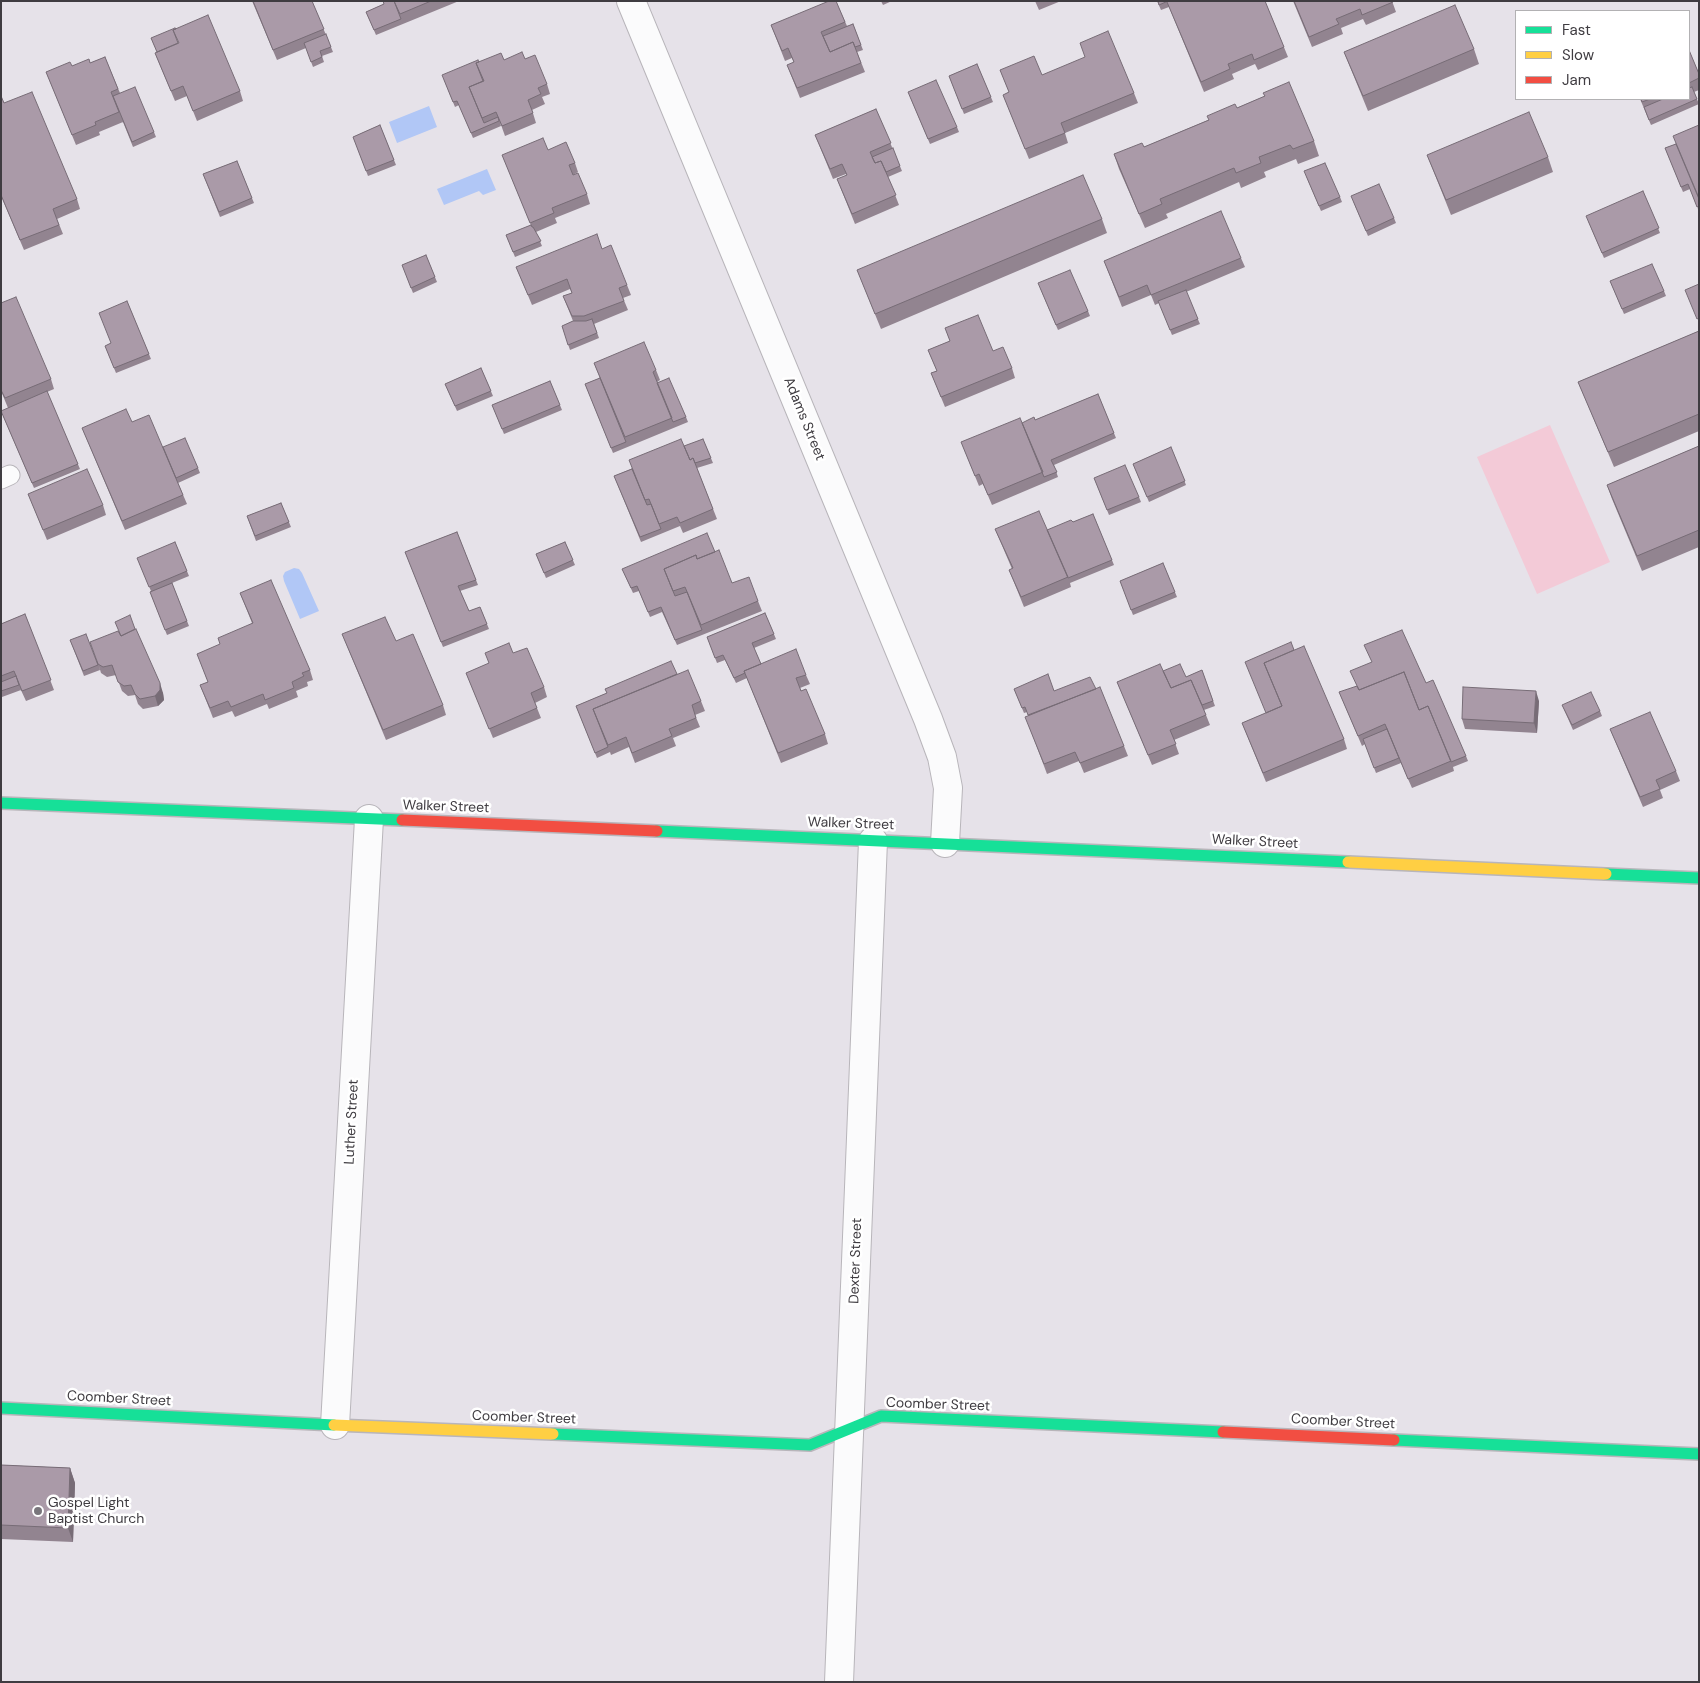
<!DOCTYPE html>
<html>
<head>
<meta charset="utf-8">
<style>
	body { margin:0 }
	#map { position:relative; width:1700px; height:1683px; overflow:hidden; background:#e6e2e9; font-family:"DM Sans",sans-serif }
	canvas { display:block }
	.frame { position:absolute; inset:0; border:2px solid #3f3c41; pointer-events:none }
	.legend { position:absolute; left:1515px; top:10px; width:175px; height:90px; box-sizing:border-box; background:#fff; border:1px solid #b2b1b3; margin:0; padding:6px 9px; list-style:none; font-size:15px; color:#3f3c41 }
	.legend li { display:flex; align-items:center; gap:10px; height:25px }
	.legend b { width:25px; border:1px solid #b2b1b3 }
</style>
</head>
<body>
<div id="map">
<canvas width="1700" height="1683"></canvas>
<div class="frame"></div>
<ul class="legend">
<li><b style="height:6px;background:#16e098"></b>Fast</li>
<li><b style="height:6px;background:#ffcf43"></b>Slow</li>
<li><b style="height:6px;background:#f24e42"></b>Jam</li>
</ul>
</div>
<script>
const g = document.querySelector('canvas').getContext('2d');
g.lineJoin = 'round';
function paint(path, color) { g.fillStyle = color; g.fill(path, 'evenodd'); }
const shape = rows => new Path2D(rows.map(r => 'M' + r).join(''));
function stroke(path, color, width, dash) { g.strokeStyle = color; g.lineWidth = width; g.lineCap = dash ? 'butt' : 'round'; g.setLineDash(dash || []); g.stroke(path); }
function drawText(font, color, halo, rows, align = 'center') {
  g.font = font + ' "DM Sans",sans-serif'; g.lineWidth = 5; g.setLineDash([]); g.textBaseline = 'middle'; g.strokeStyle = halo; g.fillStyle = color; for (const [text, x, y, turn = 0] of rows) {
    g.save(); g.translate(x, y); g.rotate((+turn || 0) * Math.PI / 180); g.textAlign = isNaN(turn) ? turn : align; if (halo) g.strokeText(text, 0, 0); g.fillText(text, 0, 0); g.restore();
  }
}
paint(shape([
	[1550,425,1610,562,1537,594,1477,457]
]), '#f3cad7');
paint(shape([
	[429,106,437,127,397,143,389,122],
	[487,169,496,190,483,195,479,191,444,205,437,189],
	[294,568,299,569,302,573,319,611,300,619,284,581,283,576,285,572]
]), '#b1c7f6');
const lane = shape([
	[1,479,10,475]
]);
const street = shape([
	[631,1,928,719,942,757,948,788,945,843],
	[335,1425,369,819],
	[839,1682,873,841]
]);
const fast = shape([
	[1,803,402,820],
	[657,831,1348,862],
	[1606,874,1699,878],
	[1,1408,334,1425],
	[553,1434,810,1445,881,1416,1223,1432],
	[1394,1440,1699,1454]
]);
const slow = shape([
	[1348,862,1606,874],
	[334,1425,553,1434]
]);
const jam = shape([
	[402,820,657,831],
	[1223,1432,1394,1440]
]);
stroke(lane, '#b8b5ba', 21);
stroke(street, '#b8b5ba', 30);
stroke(fast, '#b8b5ba', 14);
stroke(slow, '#b8b5ba', 14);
stroke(jam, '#b8b5ba', 14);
stroke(lane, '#fbfbfc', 19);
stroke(street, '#fbfbfc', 28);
stroke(fast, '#16e098', 11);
stroke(slow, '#ffcf43', 11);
stroke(jam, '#f24e42', 11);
paint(shape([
	[252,1,312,1,333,52,322,56,324,62,313,67,306,48,277,60],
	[383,1,459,1,376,35,366,12,384,4],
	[836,1,847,26,853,24,863,50,857,52,865,72,800,98,787,65,794,63,792,58,785,61,771,25],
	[881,1,892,1,883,5],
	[1035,1,1061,1,1039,10],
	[1157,1,1265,1,1288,57,1258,70,1255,64,1232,74,1234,79,1204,92,1169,7,1161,10],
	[1293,1,1392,1,1396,12,1366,25,1363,19,1341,28,1343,34,1312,47],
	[151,38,240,91,243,101,197,121,187,96,175,101,159,63,155,53,157,52],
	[1474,49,1479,64,1368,111,1350,67,1344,52],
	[1689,50,1699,74,1699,90,1694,92,1699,104,1651,125,1640,99,1689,99],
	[105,57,120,93,154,132,156,137,133,147,121,117,123,122,99,132,100,135,76,145,46,72,72,66,90,63],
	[525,59,547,84,550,94,542,97,545,104,532,110,536,123,505,136,500,122,501,126,473,138,459,105,455,107,444,80,479,62,504,60],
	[977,64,993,102,964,114,949,76],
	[1000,70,1042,75,1134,93,1138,103,1065,133,1068,143,1029,159,1003,95,1009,92],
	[1263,93,1314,141,1319,156,1298,164,1296,159,1264,172,1266,177,1241,188,1239,182,1166,214,1168,218,1145,228,1119,169,1114,154,1144,147,1265,96],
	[1,96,4,103,77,199,80,209,57,219,63,234,24,250,1,196],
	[910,97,957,127,959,132,930,144],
	[876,109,902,171,888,177,899,205,855,224,837,179,847,176,846,174,833,179,815,135],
	[380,125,396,165,368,176,353,137],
	[1676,144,1699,212,1690,189,1683,192,1665,148],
	[548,150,575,163,578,172,573,175,587,194,590,204,555,218,557,223,536,232,542,246,515,257,506,235,531,225,502,155],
	[1427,155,1548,157,1553,172,1451,215],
	[237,161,254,203,220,217,203,174],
	[1306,176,1340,197,1342,202,1321,211],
	[1643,191,1660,233,1604,258,1588,221],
	[1353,201,1394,218,1396,223,1368,236],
	[1102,219,1107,233,881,329,857,270],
	[602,249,627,285,631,295,623,298,628,310,594,324,599,338,570,350,562,326,573,321,563,296,572,293,570,289,532,305,516,267],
	[426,255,437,282,413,293,402,265],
	[1241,258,1245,267,1186,292,1200,324,1172,335,1159,303,1155,305,1151,295,1122,307,1104,261],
	[1610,281,1664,291,1666,296,1624,314],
	[1040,288,1088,311,1090,316,1058,330],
	[127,301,151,359,116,373,105,346,111,343],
	[1,303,51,379,54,389,47,392,80,469,34,488,3,416,8,408,1,391],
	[945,328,993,351,1012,368,1015,378,945,407,931,373,937,371,928,350,950,341],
	[1699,331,1699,431,1614,467,1584,396,1578,382],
	[594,363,656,370,660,380,657,382,657,383,686,417,688,422,613,453,585,384,600,378],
	[481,368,493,396,457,411,445,384],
	[550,381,562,410,504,434,492,405],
	[1098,394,1116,438,1054,465,1058,477,992,505,983,484,979,486,961,442,1022,423,1035,420],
	[132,422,163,447,198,468,200,473,178,483,187,504,125,530,82,428],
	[703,439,713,463,697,468,717,519,683,533,680,526,641,542,614,476],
	[1699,446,1699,547,1642,571,1612,499,1607,485],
	[1171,447,1186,485,1149,502,1133,464],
	[1094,478,1139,497,1141,502,1109,515],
	[28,494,103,505,106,515,47,540],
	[281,503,291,527,256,541,247,516],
	[1093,514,1114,565,1070,583,1071,587,1024,607,1009,570,1012,569,995,529,1047,530,1073,522],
	[457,532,478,585,460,591,469,611,480,607,489,629,443,647,405,552],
	[175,542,189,576,172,583,189,626,167,635,150,592,151,591,139,563],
	[565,542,575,565,546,578,536,554],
	[715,552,732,583,758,601,762,611,677,645,662,612,650,617,639,591,633,593,622,569],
	[1163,563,1177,597,1133,615,1120,581],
	[240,593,310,670,313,680,307,682,308,686,296,691,298,697,269,709,267,704,235,717,232,711,213,718,200,685,208,682,197,654,220,645,252,623],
	[765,613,776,639,754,648,761,664,806,675,810,684,800,688,825,734,828,744,781,763,747,678,736,683,725,660,717,663,707,637],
	[25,614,54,690,26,701,20,688,21,690,2,697,1,694,1,624],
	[118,631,163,693,164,700,158,706,143,709,138,704,135,695,128,696,122,691,116,675,107,677,101,673,99,666,100,670,84,676,70,640,97,662],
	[342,634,396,641,443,705,446,715,386,740],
	[1294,650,1344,739,1347,749,1266,782,1242,723,1266,713],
	[513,653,544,687,547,697,535,703,541,718,493,738,466,673],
	[1202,670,1215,706,1204,710,1210,725,1174,740,1179,754,1152,765,1117,682,1163,671,1186,677],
	[677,674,701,701,705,711,695,715,700,727,673,738,676,746,635,763,629,747,611,755,610,752,597,758,576,706,607,693,605,689],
	[1426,683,1466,756,1468,761,1453,767,1454,771,1412,788,1401,763,1376,773,1365,744,1362,746,1339,692],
	[1014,689,1054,691,1096,689,1124,746,1128,756,1084,773,1079,761,1047,774,1029,726,1028,715,1027,712,1024,713],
	[1539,701,1537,733,1465,729,1462,719],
	[1562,705,1600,711,1602,716,1573,730],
	[1610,729,1676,771,1680,781,1660,790,1663,798,1643,807],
	[1,1465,70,1468,75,1483,73,1542,1,1539]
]), '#928490');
paint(shape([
	[160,683,163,693,164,700,158,706,155,696],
	[1536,691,1539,701,1537,733,1534,723],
	[70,1468,75,1483,73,1542,68,1528]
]), '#776c76');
const building = shape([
	[253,1,312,1,324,29,273,50,253,1],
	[383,1,394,1,401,19,374,30,366,12,384,4,383,1],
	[394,1,431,1,400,14,394,1],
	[829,1,836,1,845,22,821,32,830,52,853,42,861,63,797,88,787,65,794,62,788,48,782,51,771,25,829,1],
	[1158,1,1168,1,1159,5,1158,1],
	[1168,1,1265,1,1284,47,1254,60,1252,54,1228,64,1230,69,1201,82,1167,2,1168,1],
	[1294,1,1392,1,1393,2,1362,15,1360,9,1336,19,1339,24,1309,37,1294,1],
	[1455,5,1474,49,1363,96,1344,52,1455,5],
	[208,15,240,91,193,111,183,86,171,91,155,53,179,43,173,30,208,15],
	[853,24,861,45,855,47,853,42,830,52,823,36,853,24],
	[175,28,176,29,173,30,178,43,157,52,151,38,175,28],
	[1108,31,1134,93,1061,123,1065,133,1025,149,1003,95,1009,92,1000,70,1034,56,1042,75,1085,57,1080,43,1108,31],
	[326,34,331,47,320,51,322,57,311,62,304,43,326,34],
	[1689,50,1699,74,1699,78,1689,83,1689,50],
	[522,52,525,59,535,55,547,84,538,88,541,94,528,100,533,113,502,126,496,112,482,118,469,87,484,81,476,63,501,53,504,60,522,52],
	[105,57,118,89,111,92,119,112,95,122,96,125,72,135,46,72,70,62,72,66,89,59,90,63,105,57],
	[478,60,479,62,476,63,483,81,469,87,484,123,498,117,499,121,471,133,457,101,453,102,442,75,478,60],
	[977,64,991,97,962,109,949,76,977,64],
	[936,80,957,127,928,139,908,92,936,80],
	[1289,82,1314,141,1293,149,1290,145,1259,157,1261,163,1236,173,1234,168,1160,199,1162,204,1139,214,1114,154,1142,143,1144,147,1209,120,1207,116,1235,104,1237,108,1265,96,1263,93,1289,82],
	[135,87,154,132,132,142,113,96,135,87],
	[1692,87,1697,99,1649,120,1644,107,1663,99,1689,99,1689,88,1692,87],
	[32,92,77,199,53,209,59,225,20,240,1,195,1,96,4,103,32,92],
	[1641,99,1650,99,1642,102,1641,99],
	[876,109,891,143,870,152,875,163,881,161,896,195,852,214,837,179,847,175,842,164,830,169,815,135,876,109],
	[1529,112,1548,157,1446,200,1427,155,1529,112],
	[380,125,394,160,366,171,353,137,380,125],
	[1699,125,1699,198,1673,136,1699,125],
	[543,138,548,150,566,142,575,163,569,165,573,175,578,173,587,194,552,208,554,213,530,223,502,155,543,138],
	[1676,144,1699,199,1699,206,1697,207,1688,184,1681,187,1665,148,1676,144],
	[893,148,900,166,886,172,881,161,875,163,872,157,893,148],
	[237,161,252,198,219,212,203,174,237,161],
	[1325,163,1340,197,1319,206,1304,171,1325,163],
	[1083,175,1102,219,875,314,857,270,1083,175],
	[1379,184,1394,218,1366,231,1351,196,1379,184],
	[1643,191,1659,228,1602,253,1586,216,1643,191],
	[1221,211,1241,258,1151,295,1147,285,1119,297,1104,261,1221,211],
	[531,225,532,227,533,227,541,241,513,252,506,235,531,225],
	[597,234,602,249,611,245,627,285,619,288,624,301,584,316,572,316,563,296,572,293,567,279,528,295,516,267,597,234],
	[426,255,435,277,411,288,402,265,426,255],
	[1652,264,1664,291,1622,309,1610,281,1652,264],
	[1070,270,1088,311,1056,325,1038,283,1070,270],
	[1699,284,1699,318,1697,319,1685,290,1699,284],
	[1186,290,1198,319,1170,330,1158,301,1186,290],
	[16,297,51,379,5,398,1,390,1,303,16,297],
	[127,301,149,354,114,368,105,346,111,343,99,313,127,301],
	[978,315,993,351,1003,347,1012,368,941,397,931,373,937,371,928,350,950,341,945,328,978,315],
	[592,319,597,333,568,345,562,326,573,321,586,321,592,319],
	[1699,331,1699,414,1608,452,1578,382,1699,331],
	[644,342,656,370,653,372,672,418,625,437,594,363,644,342],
	[481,368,491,391,455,406,445,384,481,368],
	[600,378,626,442,611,448,585,384,600,378],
	[669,378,686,417,673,422,657,383,669,378],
	[550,381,560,405,502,429,492,405,550,381],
	[47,391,78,464,32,483,1,411,47,391],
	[1098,394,1114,433,1051,460,1057,472,1044,477,1022,423,1034,417,1035,420,1098,394],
	[126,409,132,422,149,415,183,495,122,521,82,428,126,409],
	[1020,418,1043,472,988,495,979,474,975,476,961,442,1020,418],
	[185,438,198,468,176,478,163,447,185,438],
	[681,439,690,460,693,458,713,509,680,523,677,517,659,524,649,499,645,500,629,460,681,439],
	[703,439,711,458,695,463,693,458,690,460,684,446,703,439],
	[1699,446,1699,530,1637,556,1607,485,1699,446],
	[1171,447,1185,481,1147,497,1133,464,1171,447],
	[1125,465,1139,497,1107,510,1094,478,1125,465],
	[87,469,103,505,43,530,28,494,87,469],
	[632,469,647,505,651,504,661,529,640,537,614,476,632,469],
	[281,503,289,522,255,536,247,516,281,503],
	[1039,511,1068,577,1021,597,1009,570,1013,568,995,529,1039,511],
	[1093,514,1112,560,1068,578,1047,530,1071,520,1073,522,1093,514],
	[457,532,476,580,458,586,469,611,480,607,487,624,441,642,405,552,457,532],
	[707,533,715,552,697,559,696,555,664,569,675,596,687,592,702,630,675,640,661,607,648,612,637,586,631,588,622,569,707,533],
	[175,542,187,571,149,587,137,558,175,542],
	[565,542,573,560,544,573,536,554,565,542],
	[719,550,732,583,749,577,758,601,701,625,685,587,673,591,664,569,696,555,697,559,719,550],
	[1163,563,1175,592,1131,610,1120,581,1163,563],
	[271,580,310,670,302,673,304,676,292,682,294,688,265,700,263,694,231,707,228,701,210,708,200,685,208,682,197,654,220,644,218,638,253,623,240,593,271,580],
	[172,583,187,621,165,630,150,592,172,583],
	[765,613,774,634,752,643,761,664,744,671,745,673,734,678,723,655,715,658,707,637,765,613],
	[25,614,51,680,22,691,14,671,1,676,1,624,25,614],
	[130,615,135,629,121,636,115,622,130,615],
	[385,617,396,641,413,634,443,705,383,730,342,634,385,617],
	[136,629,160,683,160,690,155,696,140,699,135,694,131,685,124,686,118,682,112,665,103,667,98,664,90,642,118,631,121,636,136,629],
	[1402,630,1426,683,1433,680,1466,756,1451,762,1428,706,1419,710,1404,672,1359,690,1350,671,1372,662,1364,645,1402,630],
	[86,634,98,665,83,671,70,640,86,634],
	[1291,642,1294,650,1264,663,1282,706,1266,713,1245,662,1291,642],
	[509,643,513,653,527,648,544,687,531,693,537,708,489,729,466,673,489,663,485,653,509,643],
	[1304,646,1344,739,1263,773,1242,723,1282,706,1264,663,1304,646],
	[796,649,806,675,796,678,801,691,806,689,825,734,778,753,744,671,796,649],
	[671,661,677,674,593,709,608,747,595,753,576,706,607,693,605,689,671,661],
	[1160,664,1171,688,1191,680,1206,715,1170,730,1176,744,1148,755,1117,682,1160,664],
	[1180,664,1186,677,1202,670,1213,701,1202,705,1191,680,1171,688,1163,671,1180,664],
	[688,670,701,701,692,705,696,718,669,729,672,736,632,753,626,737,608,745,593,709,688,670],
	[1404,672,1419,710,1428,706,1451,761,1408,779,1385,724,1358,736,1339,692,1357,686,1359,690,1404,672],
	[1048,674,1054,691,1090,677,1096,689,1028,715,1025,707,1022,708,1014,689,1048,674],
	[16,676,19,685,1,691,1,682,16,676],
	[1100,687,1124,746,1080,763,1075,752,1044,764,1025,717,1100,687],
	[1463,687,1536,691,1534,723,1462,719,1463,687],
	[1591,692,1600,711,1572,725,1562,705,1591,692],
	[1650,712,1676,771,1656,780,1660,789,1640,797,1610,729,1650,712],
	[1387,729,1399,758,1374,768,1363,739,1387,729],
	[1,1465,70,1468,68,1528,1,1525,1,1465]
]);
paint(building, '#aa9aa8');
stroke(building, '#776c76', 1);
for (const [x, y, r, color] of [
	[38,1511,5,"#79767c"]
]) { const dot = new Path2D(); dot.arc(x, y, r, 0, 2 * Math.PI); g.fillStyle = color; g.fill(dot); stroke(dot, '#fff', 2); }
drawText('14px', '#3f3c41', '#fff', [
	["Adams Street",804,419,68],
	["Walker Street",446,807,2],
	["Walker Street",851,824,2],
	["Walker Street",1255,842,3],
	["Luther Street",352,1122,-87],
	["Dexter Street",856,1261,-88],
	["Coomber Street",119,1399,3],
	["Coomber Street",938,1405,2],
	["Coomber Street",524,1418,2],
	["Coomber Street",1343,1422,3]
]);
drawText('14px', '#3f3c41', '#fff', [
	["Gospel Light",48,1503],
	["Baptist Church",48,1519]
], 'left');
</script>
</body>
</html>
